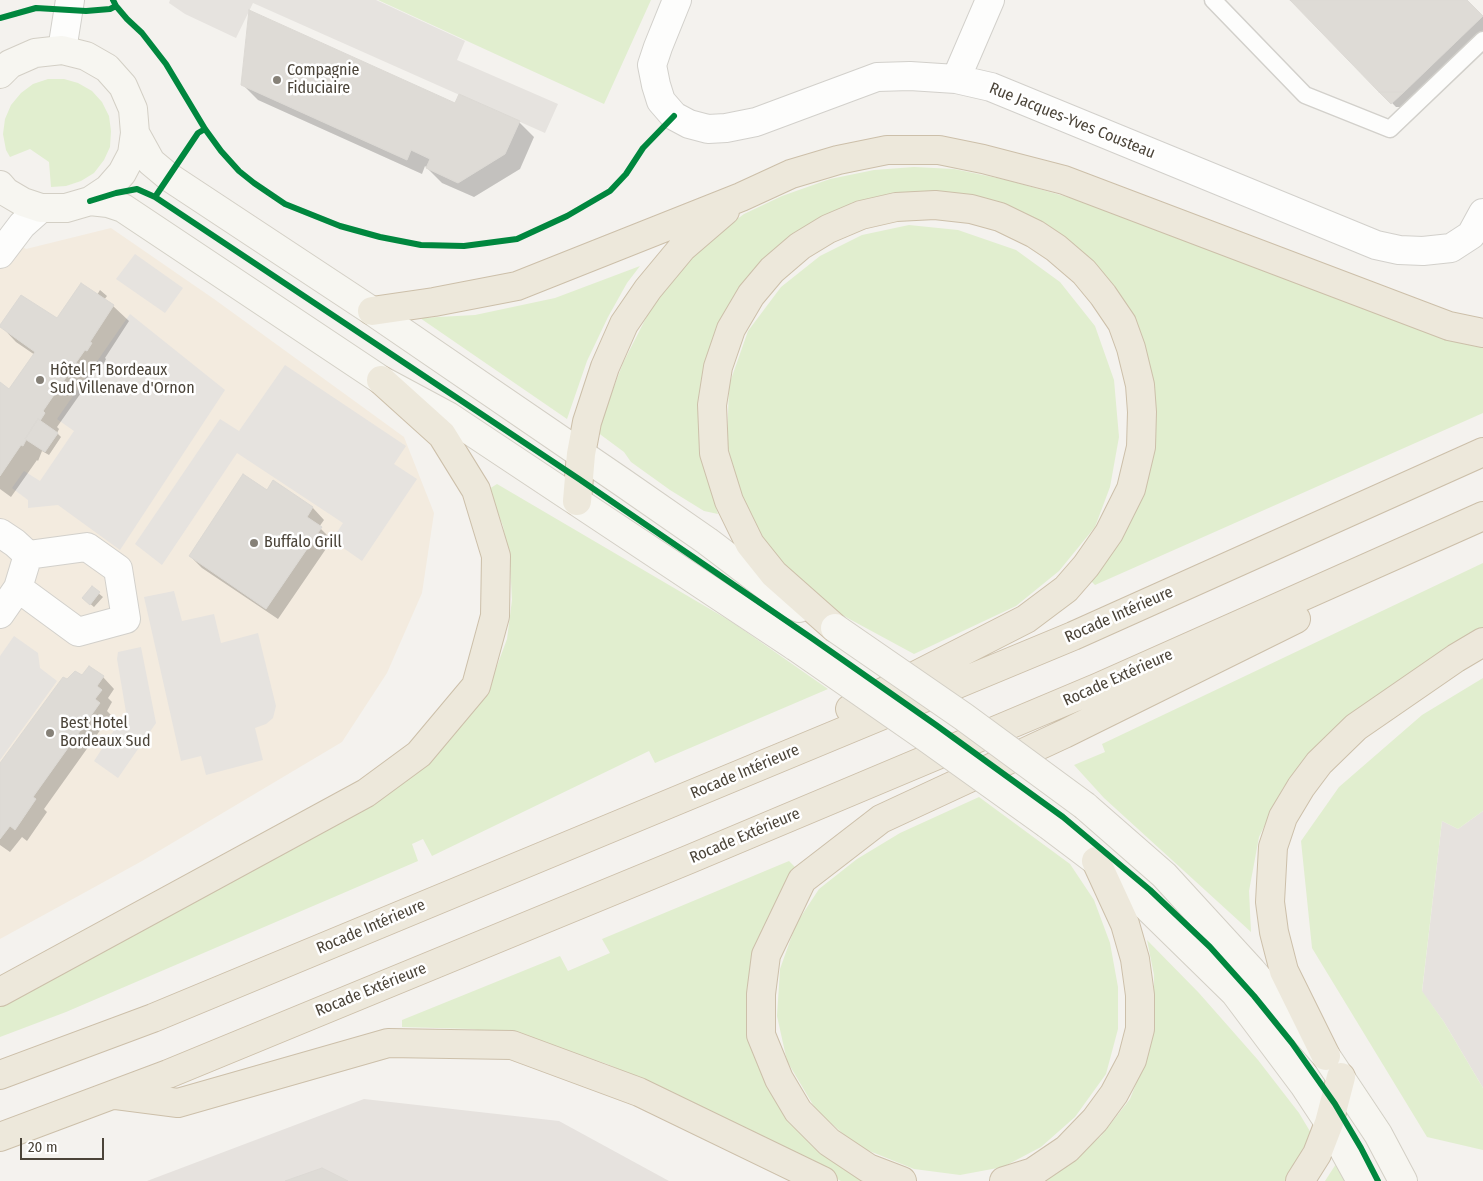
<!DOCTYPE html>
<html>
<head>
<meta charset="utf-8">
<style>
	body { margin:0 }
	#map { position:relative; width:1483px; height:1181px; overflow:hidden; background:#f4f2ee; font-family:"Fira Sans Condensed",sans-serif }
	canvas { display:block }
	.scale { position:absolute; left:20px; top:1138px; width:84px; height:22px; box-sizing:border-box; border:2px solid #4b4439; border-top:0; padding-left:6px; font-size:15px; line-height:18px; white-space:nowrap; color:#4b4439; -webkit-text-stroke:4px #fff; paint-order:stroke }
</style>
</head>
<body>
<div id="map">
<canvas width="1483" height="1181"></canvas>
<div class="scale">20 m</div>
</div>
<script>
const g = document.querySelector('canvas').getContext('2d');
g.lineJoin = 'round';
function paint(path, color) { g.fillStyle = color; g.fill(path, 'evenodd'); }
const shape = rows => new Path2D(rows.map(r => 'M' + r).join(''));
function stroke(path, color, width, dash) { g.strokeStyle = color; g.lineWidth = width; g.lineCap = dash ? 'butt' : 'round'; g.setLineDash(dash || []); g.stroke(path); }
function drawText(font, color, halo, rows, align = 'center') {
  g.font = font + ' "Fira Sans Condensed",sans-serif'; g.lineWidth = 5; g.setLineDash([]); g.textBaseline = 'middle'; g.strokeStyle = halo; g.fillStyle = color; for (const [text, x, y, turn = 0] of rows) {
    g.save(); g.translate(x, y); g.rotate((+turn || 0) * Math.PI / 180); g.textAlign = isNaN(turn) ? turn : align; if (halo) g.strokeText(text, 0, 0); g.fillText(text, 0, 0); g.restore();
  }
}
paint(shape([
	[111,228,214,299,404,437,434,513,422,593,387,673,342,742,142,861,0,939,0,231,26,249]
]), '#f3ebdf');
paint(shape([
	[1483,811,1483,1088,1444,1022,1422,992,1442,821,1458,829],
	[364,1099,559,1121,669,1181,147,1181]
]), '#e6e2de');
paint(shape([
	[378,0,651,0,604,104],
	[48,79,64,79,78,83,92,91,102,102,109,116,111,131,110,147,104,160,94,173,81,181,66,186,51,187,49,162,30,149,10,157,6,150,3,134,5,119,11,105,21,93,33,84],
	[914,167,954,169,1007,180,1071,198,1430,328,1483,345,1483,413,1095,585,1089,579,1140,488,1119,301,958,195,918,192,882,197,747,281,702,441,711,491,718,514,704,511,670,490,631,462,624,452,597,432,623,363,648,314,676,274,709,240,744,214,782,196,830,179,874,170],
	[909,225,958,230,1016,250,1060,282,1095,326,1114,380,1119,437,1110,487,1095,527,1059,571,1016,606,914,654,829,608,800,586,767,545,742,500,727,444,729,385,748,331,781,287,820,256,862,235],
	[640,266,627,283,608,317,587,361,567,419,420,318,475,315,555,298],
	[497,484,732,622,828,689,655,763,649,751,432,856,423,839,412,844,418,861,66,1012,0,1037,0,1003,430,761,452,737,473,711,494,674,507,639,512,600,510,563,503,526,489,489],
	[1483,563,1483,631,1307,759,1283,788,1259,837,1249,891,1251,932,1104,798,1074,765,1105,752,1102,744],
	[1483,678,1483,811,1458,829,1442,821,1422,991,1444,1022,1483,1088,1483,1150,1427,1137,1312,948,1301,841,1339,787,1422,715],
	[979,797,1070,864,1094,900,1110,943,1118,987,1118,1029,1106,1074,1075,1117,1041,1147,1003,1167,960,1175,914,1169,857,1146,816,1110,787,1061,777,1016,780,969,796,924,819,889,857,859,900,833],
	[789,861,796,868,777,899,762,930,752,962,750,1003,811,1142,843,1168,868,1181,841,1181,659,1087,607,1064,531,1039,472,1029,402,1027,402,1020,560,956,568,971,610,953,602,939],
	[1147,940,1199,993,1258,1060,1299,1113,1311,1133,1300,1161,1286,1181,1040,1181,1057,1173,1101,1136,1130,1099,1147,1056,1154,1015,1154,975],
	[1336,1164,1346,1181,1325,1181]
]), '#e1eecf');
paint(shape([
	[170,0,376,0,465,41,457,60,558,104,545,133,253,3,236,38,185,14,169,3],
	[135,254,183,288,165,313,116,279],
	[130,314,225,390,120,550,58,505,28,508,28,500,12,488,24,471,40,481,74,431,57,419],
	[285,365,406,446,394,464,417,479,362,561,332,540,343,523,237,453,162,565,135,544,220,419,239,431],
	[174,591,182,621,214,614,221,643,258,633,276,706,273,718,266,724,255,728,263,760,206,775,201,756,181,761,144,597],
	[14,636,38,653,40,668,57,681,0,760,0,656],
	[141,647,156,723,118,778,94,761,126,712,117,659,118,652]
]), '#e6e3df');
paint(shape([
	[1292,0,1466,0,1483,17,1483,45,1419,107,1396,107],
	[242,84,456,105,519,122,534,137,520,169,474,197,442,183,425,166,422,174,258,100],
	[100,290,107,296,104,300,113,306,129,321,105,358,106,359,103,365,100,364,88,383,89,385,85,392,83,390,57,427,59,429,57,433,61,437,49,455,42,451,38,461,37,460,11,497,0,489,0,384,10,390,35,355,16,342,1,326,57,319,97,295],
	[274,482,313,508,324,520,319,527,332,540,278,619,202,568,190,556,267,492],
	[92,588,103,597,94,607,87,601],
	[82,677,103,677,114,689,108,698,112,702,107,711,111,715,44,809,47,812,27,841,22,837,10,852,0,845,0,765,68,681]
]), '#0003');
const building = shape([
	[1290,0,1467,0,1483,16,1404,92,1379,92,1290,0],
	[249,10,455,103,459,94,520,121,505,154,458,183,426,168,430,159,411,150,407,160,241,85,249,10],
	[1379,92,1404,92,1391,104,1379,92],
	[81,283,114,305,90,342,92,343,87,351,85,350,73,367,75,368,69,378,67,376,43,411,45,413,40,421,38,419,25,439,26,440,23,446,21,445,0,476,0,382,9,389,35,352,0,327,0,325,21,295,57,318,81,283],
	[38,419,58,433,45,452,25,439,38,419],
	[243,474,267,490,273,480,313,507,307,517,322,527,266,609,189,556,243,474],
	[92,586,100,592,90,605,82,598,92,586],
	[89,666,104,676,97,686,102,690,95,699,100,703,33,797,36,799,15,830,10,826,0,839,0,763,63,677,67,679,75,671,82,675,89,666],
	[322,1168,348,1181,285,1181,322,1168]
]);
paint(building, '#dedbd6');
stroke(building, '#dcd9d4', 1);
const service = shape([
	[1213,0,1305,95,1390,129,1483,40]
]);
const minor = shape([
	[677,0,658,47,652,65,656,85,661,101,674,116,689,124,708,129,726,128,756,122,877,77,910,76,956,79,991,87,1376,245,1399,250,1423,251,1451,248,1471,235,1483,213],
	[956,79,990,0],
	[0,254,22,225,41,208],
	[0,533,15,543,28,555,18,588,0,614],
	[18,588,78,632,126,619,118,569,87,547,28,555]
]);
const tertiary = shape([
	[62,50,70,0]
]);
const secondary = shape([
	[0,74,10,64,35,53,62,50,86,56,107,68,123,86,133,109,135,133,132,154,122,173,108,189,90,201,66,208,41,208,23,202,6,192,0,185],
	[135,133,151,162,169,177,372,311,622,482,707,541,790,604,799,608],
	[90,201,108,203,123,208,381,380,448,416,796,647],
	[1085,806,1164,875,1252,971,1326,1056,1378,1134,1403,1181],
	[1047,824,1096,861,1143,903,1235,993,1304,1085,1329,1123,1361,1181]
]);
const motorway = shape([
	[372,311,434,302,517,286,741,197,791,174,838,160,887,150,939,150,983,159,1064,180,1449,326,1483,333],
	[577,501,581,454,587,422,605,367,624,324,648,289,682,248,725,211],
	[835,628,774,574,750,544,729,501,714,453,712,405,718,367,731,329,751,295,772,270,800,246,828,229,861,215,896,207,935,205,971,209,1000,217,1035,234,1056,248,1084,272,1103,295,1122,323,1131,348,1140,385,1142,412,1141,447,1131,489,1109,533,1086,566,1066,589,1026,619,850,709],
	[0,992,366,793,419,754,476,686,495,616,496,556,476,490,442,435,381,380],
	[1326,1056,1284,971,1274,932,1270,902,1273,847,1283,817,1301,787,1319,763,1356,727,1456,658,1483,642],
	[0,1075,153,1018,1073,636,1483,452],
	[116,1095,178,1103,388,1043,512,1045,639,1092,823,1181],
	[0,1137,168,1074,690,859,1099,687,1483,516],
	[902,1181,868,1168,829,1142,798,1111,779,1079,761,1035,761,994,766,955,802,880,881,819,1064,734,1296,619],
	[1004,1181,1033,1172,1067,1149,1095,1120,1114,1094,1132,1060,1140,1029,1140,995,1135,959,1125,924,1096,861],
	[1300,1181,1317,1154,1329,1123,1341,1077]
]);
stroke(service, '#d2d0cb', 19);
stroke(minor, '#d2d0cb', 30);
stroke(tertiary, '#d2d0cb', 30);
stroke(secondary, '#d3cfc5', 30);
stroke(motorway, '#ccbfa9', 30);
stroke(service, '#fdfdfc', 16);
stroke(minor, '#fdfdfc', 28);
stroke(tertiary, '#fdfdfc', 28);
stroke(secondary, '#f7f6f1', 28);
stroke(motorway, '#ede8db', 28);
const secondaryBridge = shape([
	[835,628,964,717,1085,806],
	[796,647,924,736,1047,824]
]);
stroke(secondaryBridge, '#d3cfc5', 30, []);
stroke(secondaryBridge, '#f7f6f1', 28);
stroke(shape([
	[113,0,116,6,127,19,142,33,166,64,205,129,221,151,239,171,254,183,285,204,340,226,380,237,421,245,464,246,517,239,567,216,610,191,626,174,643,148,674,116],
	[0,18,36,8,86,11,110,9,116,6],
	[155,197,198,133,205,129],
	[90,201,116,193,137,189,155,197,579,479,813,639,936,725,1063,817,1150,890,1210,947,1254,996,1292,1043,1335,1104,1361,1148,1378,1181]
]), '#00873e', 6);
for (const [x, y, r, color] of [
	[277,80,5,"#868178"],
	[40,380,5,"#868178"],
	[254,543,5,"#868178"],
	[50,733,5,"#868178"]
]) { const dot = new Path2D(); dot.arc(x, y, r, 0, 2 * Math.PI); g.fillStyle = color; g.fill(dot); stroke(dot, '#fff', 2); }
drawText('16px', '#4b4439', '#fff', [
	["Compagnie",287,71],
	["Fiduciaire",287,89],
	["Hôtel F1 Bordeaux",50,371],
	["Sud Villenave d'Ornon",50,389],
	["Buffalo Grill",264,543],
	["Best Hotel",60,724],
	["Bordeaux Sud",60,742]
], 'left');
drawText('16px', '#4b4439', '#fff', [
	["Rue Jacques-Yves Cousteau",1072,121,22],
	["Rocade Intérieure",1119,615,-24],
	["Rocade Extérieure",1118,678,-24],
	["Rocade Intérieure",745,772,-23],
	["Rocade Extérieure",745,836,-23],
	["Rocade Intérieure",371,927,-23],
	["Rocade Extérieure",371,990,-22]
]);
</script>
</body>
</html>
